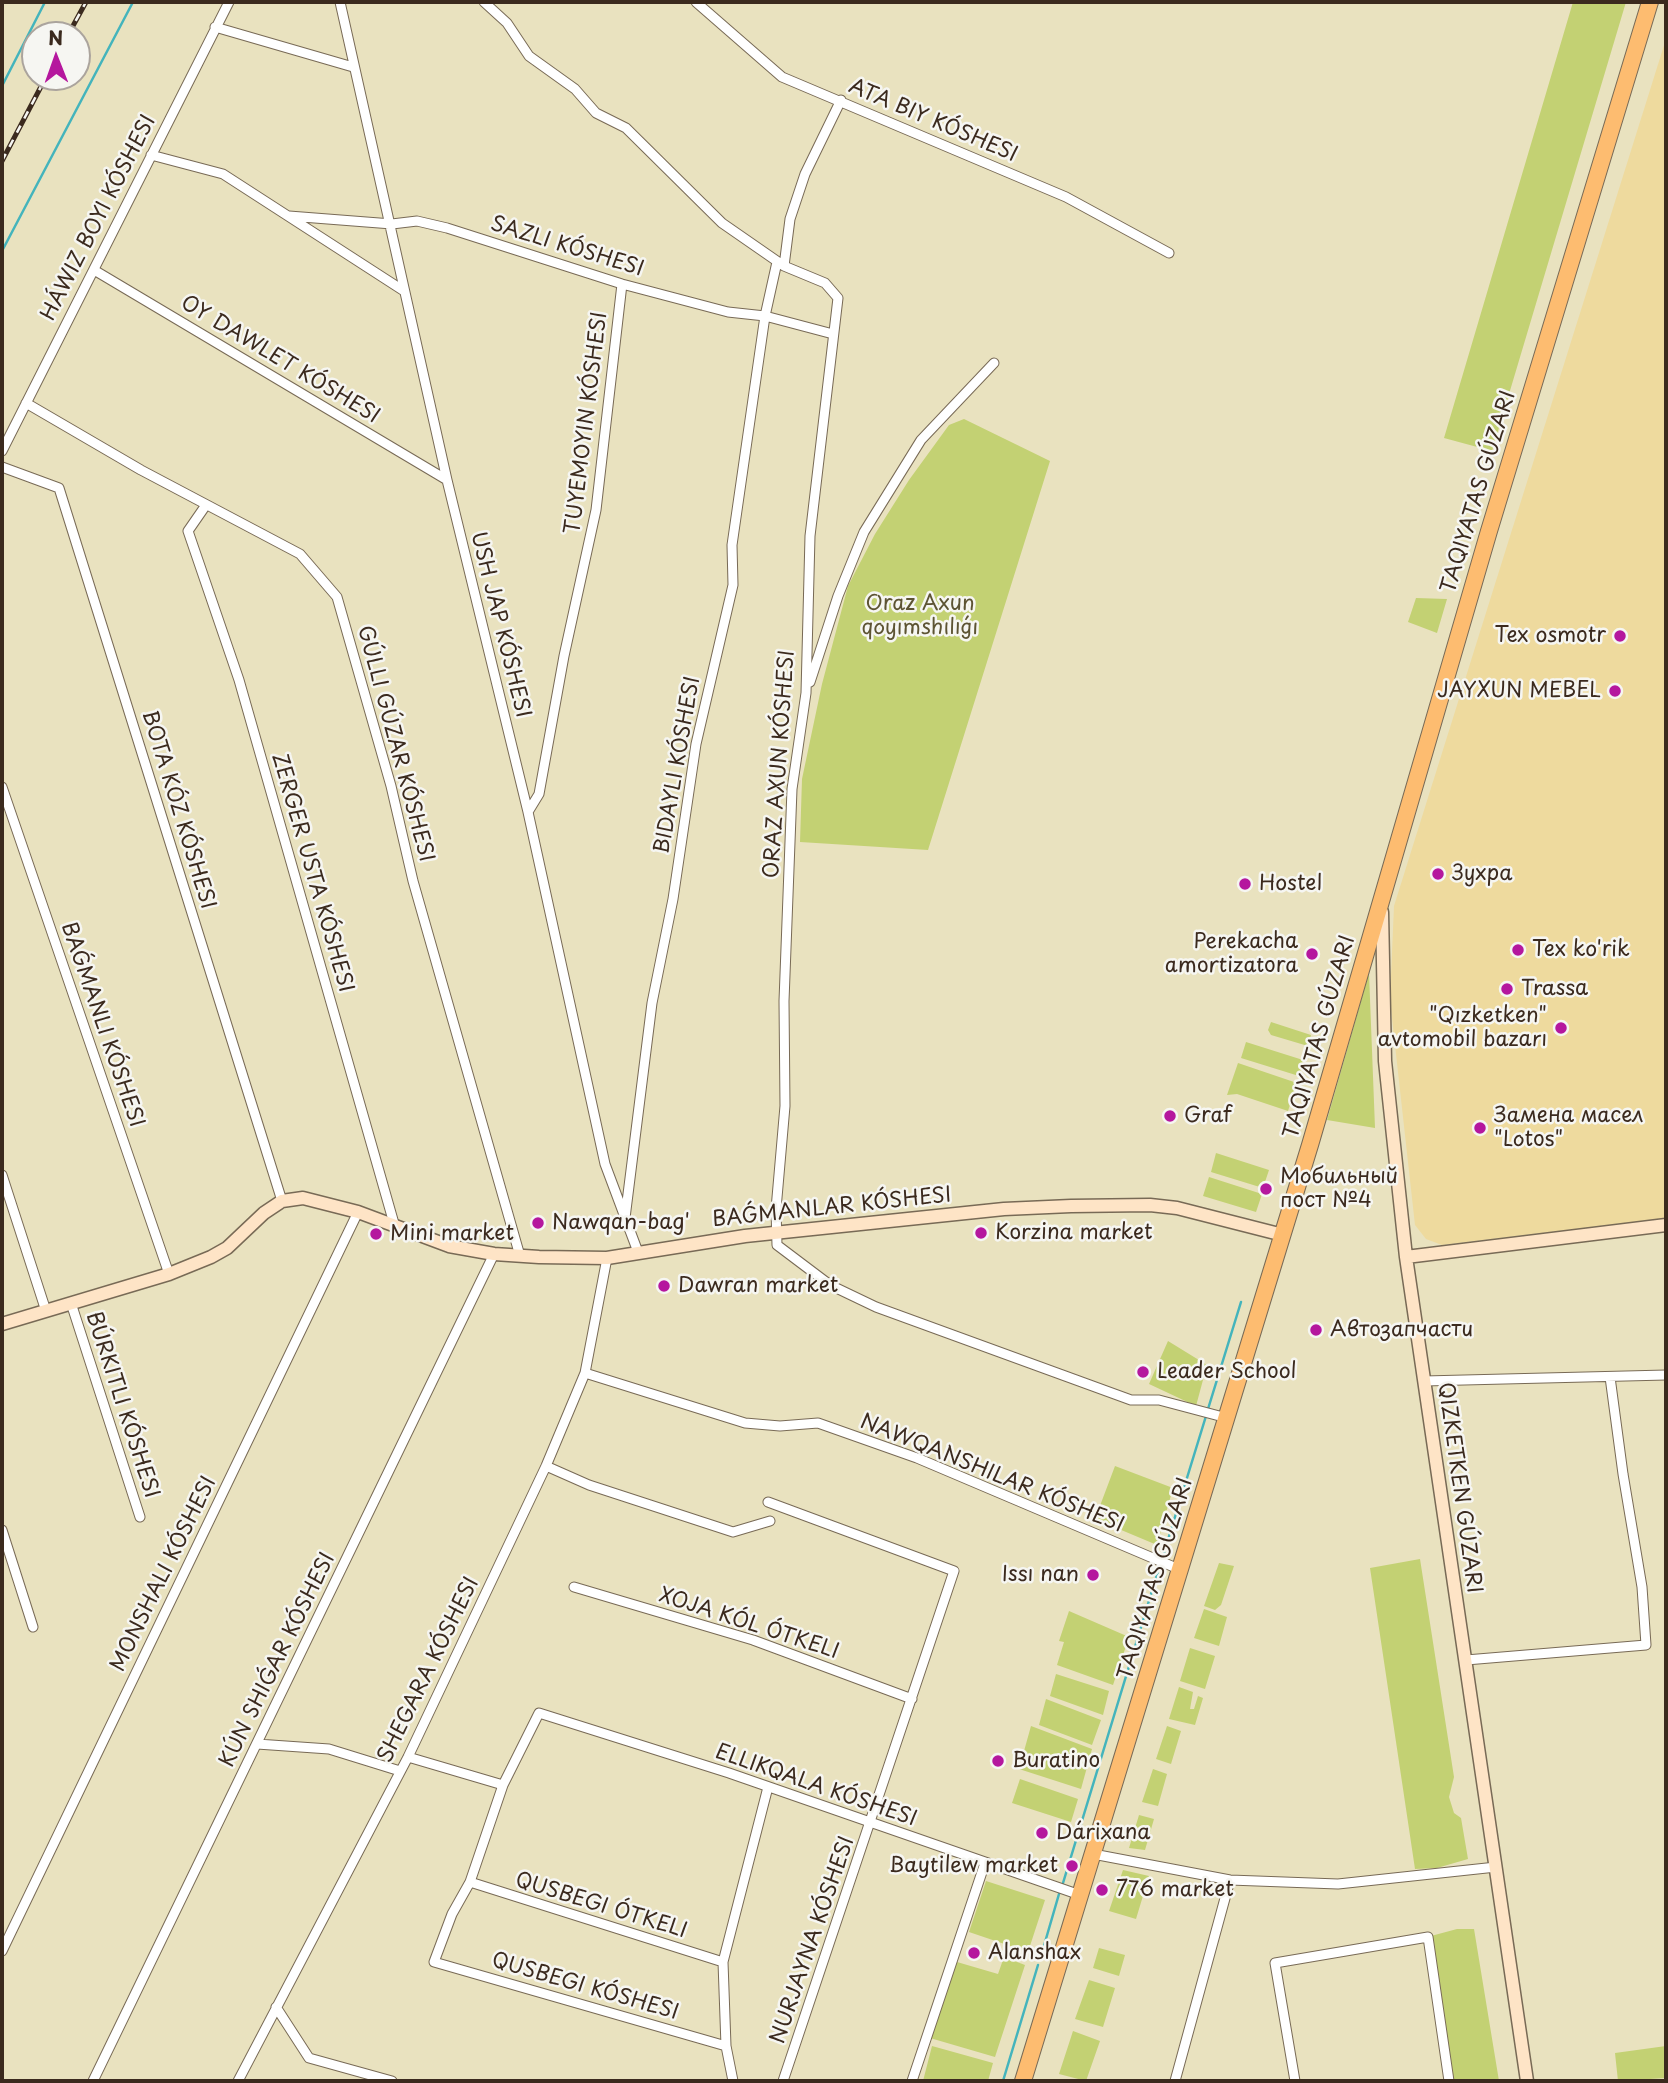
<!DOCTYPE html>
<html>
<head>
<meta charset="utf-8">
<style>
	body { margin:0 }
	#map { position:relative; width:1668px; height:2083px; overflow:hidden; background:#e9e2bf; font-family:"Playpen Sans",sans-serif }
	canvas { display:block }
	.frame { position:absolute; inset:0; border:4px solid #3b2a1e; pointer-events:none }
	.north { position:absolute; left:21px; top:21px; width:70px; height:70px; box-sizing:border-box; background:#f6f6f2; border:2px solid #aba49d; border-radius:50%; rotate:359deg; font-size:19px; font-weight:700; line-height:28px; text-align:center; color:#3b2a1e }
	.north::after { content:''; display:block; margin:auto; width:24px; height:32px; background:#b5179e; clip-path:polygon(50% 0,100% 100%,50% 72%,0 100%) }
</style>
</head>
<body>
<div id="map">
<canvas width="1668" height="2083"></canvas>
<div class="frame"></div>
<div class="north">N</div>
</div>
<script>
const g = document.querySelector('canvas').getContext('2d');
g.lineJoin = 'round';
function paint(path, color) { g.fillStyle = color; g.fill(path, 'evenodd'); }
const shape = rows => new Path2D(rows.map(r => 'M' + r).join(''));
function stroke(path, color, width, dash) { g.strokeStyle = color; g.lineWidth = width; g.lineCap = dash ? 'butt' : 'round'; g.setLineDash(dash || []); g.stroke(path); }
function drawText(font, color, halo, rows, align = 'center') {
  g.font = font + ' "Playpen Sans",sans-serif'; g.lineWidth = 5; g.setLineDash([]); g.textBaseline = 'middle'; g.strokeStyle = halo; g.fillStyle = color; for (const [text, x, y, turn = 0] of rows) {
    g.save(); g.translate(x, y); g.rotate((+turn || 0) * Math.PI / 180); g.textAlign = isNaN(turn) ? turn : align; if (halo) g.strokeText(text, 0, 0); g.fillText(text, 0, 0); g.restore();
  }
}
paint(shape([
	[1573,2,1626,2,1492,451,1444,438],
	[964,419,1050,461,928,850,800,842,802,779,822,684,848,586,875,534,909,480,949,425],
	[1416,598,1447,599,1437,633,1408,622],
	[1369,973,1375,1128,1327,1120],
	[1271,1022,1311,1035,1308,1046,1271,1035,1268,1030],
	[1246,1042,1303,1060,1299,1076,1241,1058],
	[1238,1063,1297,1083,1288,1111,1237,1094,1227,1095],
	[1216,1153,1269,1170,1263,1188,1211,1172],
	[1209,1177,1262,1194,1256,1212,1203,1196],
	[1168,1341,1207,1365,1196,1406,1149,1384],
	[1115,1466,1173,1488,1157,1545,1095,1519],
	[1420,1559,1454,1777,1449,1797,1454,1813,1461,1818,1468,1859,1437,1868,1415,1869,1370,1568],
	[1219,1563,1234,1566,1221,1605,1215,1610,1204,1606],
	[1204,1609,1227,1617,1219,1646,1194,1638],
	[1069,1611,1129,1637,1113,1685,1057,1665,1064,1642,1059,1641],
	[1190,1648,1215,1656,1205,1689,1180,1681],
	[1056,1674,1109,1691,1103,1715,1050,1696],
	[1179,1687,1193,1692,1190,1709,1194,1709,1198,1696,1203,1698,1195,1725,1169,1719],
	[1046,1699,1101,1720,1092,1745,1039,1725],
	[1031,1726,1092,1749,1081,1789,1019,1769],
	[1167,1726,1181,1731,1171,1764,1156,1759],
	[1153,1769,1167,1774,1158,1806,1142,1802],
	[1020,1779,1078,1799,1071,1822,1012,1803],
	[1139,1815,1154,1819,1145,1850,1129,1848],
	[1123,1870,1149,1876,1136,1919,1109,1911],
	[986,1881,1045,1900,1028,1952,969,1932],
	[1457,1929,1474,1929,1499,2081,1454,2081,1431,1936],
	[1099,1948,1125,1955,1119,1976,1093,1968],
	[1004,1957,1025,1965,995,2057,930,2038,957,1962,998,1974],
	[1089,1980,1115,1988,1103,2027,1075,2019],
	[1073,2031,1100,2041,1086,2081,1059,2074],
	[932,2046,993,2063,988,2081,923,2081],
	[1666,2046,1666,2078,1618,2081,1615,2053]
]), '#c3d173');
paint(shape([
	[1666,39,1666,1218,1442,1245,1426,1239,1415,1225,1390,1000,1394,906]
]), '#eeda9e');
stroke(shape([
	[2,86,45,2],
	[2,251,133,2],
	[1208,1409,1241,1302],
	[1163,1556,1206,1416],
	[1063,1883,1159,1568],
	[1041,1956,1059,1894],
	[1003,2081,1038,1965]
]), '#44b4bc', 2.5);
const street = shape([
	[340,2,447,480,528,812,605,1164,638,1252],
	[484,2,507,23,529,56,575,89,596,113,626,128,722,223,784,266,825,283,838,298,810,536,806,693,792,789,784,1001,785,1106,776,1209,777,1245,830,1285,876,1307,1131,1400,1159,1400,1227,1418],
	[696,2,782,77,1066,197,1169,253],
	[215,27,353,67],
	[151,155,223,174,404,291],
	[289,216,392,224,417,221,447,228,622,284,728,312,765,316,833,334],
	[784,266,790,219,805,174,841,100],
	[94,270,447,480],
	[26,403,141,470,300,554,337,597,391,786,413,881,520,1256],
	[2,451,229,2],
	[2,467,59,488,282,1201],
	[206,505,188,531,239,680,395,1227],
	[810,682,838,596,864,532,921,440,994,363],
	[2,787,169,1274],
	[528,812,539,794,564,656,596,510,622,284],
	[2,1175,46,1311],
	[625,1218,652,1003,673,899,696,744,733,585,732,545,765,316,777,262],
	[71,1303,140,1517],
	[585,1373,745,1423,780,1426,818,1423,917,1458,1181,1570],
	[1424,1381,1666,1375],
	[546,1466,589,1485,733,1532,770,1521],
	[768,1502,954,1571,783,2081],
	[2,1530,33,1627],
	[574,1587,753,1640,912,1699],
	[1466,1660,1646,1645,1642,1587,1623,1474,1610,1377],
	[257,1744,329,1749,400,1771],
	[408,1757,503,1785],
	[1093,1854,1230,1880,1338,1884,1496,1867],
	[470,1882,723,1962],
	[2,1951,358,1212],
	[276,2007,309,2058,392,2081],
	[726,2046,434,1962,452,1914,470,1882,503,1785,539,1713,729,1773,1080,1895],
	[93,2081,494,1254],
	[238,2081,408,1757,546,1466,585,1373,607,1258],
	[733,2081,726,2046,723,1962,768,1787],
	[912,2081,985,1863],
	[1175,2081,1230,1880],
	[1295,2081,1275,1963,1428,1937,1449,2081]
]);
const secondary = shape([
	[1382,912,1385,1061,1406,1257,1527,2081],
	[1406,1257,1666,1225],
	[2,1324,169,1274,211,1257,227,1248,264,1213,282,1201,303,1198,358,1212,449,1246,494,1254,539,1257,607,1258,745,1236,1004,1209,1071,1206,1150,1205,1177,1208,1283,1235]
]);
const highway = shape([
	[1023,2081,1310,1145,1489,531,1650,2]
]);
stroke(street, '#786a56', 11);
stroke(secondary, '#786a56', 15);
stroke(highway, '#786a56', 18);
stroke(street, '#fff', 9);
stroke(secondary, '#fee4c6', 12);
stroke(highway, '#fdbc70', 16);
const rail = shape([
	[68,35,86,2],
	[2,161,46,77]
]);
stroke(rail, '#3b2a1e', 5);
stroke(rail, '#f6f6f2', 2.5, [8]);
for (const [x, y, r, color] of [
	[1620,636,7,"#b5179e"],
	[1615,691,7,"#b5179e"],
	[1438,874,7,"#b5179e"],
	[1245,884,7,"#b5179e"],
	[1518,950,7,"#b5179e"],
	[1312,954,7,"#b5179e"],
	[1507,989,7,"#b5179e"],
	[1561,1028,7,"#b5179e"],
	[1170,1116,7,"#b5179e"],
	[1480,1128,7,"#b5179e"],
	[1266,1189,7,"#b5179e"],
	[538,1223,7,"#b5179e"],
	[981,1233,7,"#b5179e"],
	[376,1234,7,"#b5179e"],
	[664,1286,7,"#b5179e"],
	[1316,1330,7,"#b5179e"],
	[1143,1372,7,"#b5179e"],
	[1093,1575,7,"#b5179e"],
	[998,1761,7,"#b5179e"],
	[1042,1833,7,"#b5179e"],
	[1072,1866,7,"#b5179e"],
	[1102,1890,7,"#b5179e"],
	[974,1953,7,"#b5179e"]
]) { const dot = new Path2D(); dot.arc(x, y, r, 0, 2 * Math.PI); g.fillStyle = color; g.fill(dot); stroke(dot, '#f6f6f2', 2.5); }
drawText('21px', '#3b2a1e', '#f6f6f2', [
	["ATA BIY KÓSHESI",933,121,23],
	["HÁWIZ BOYI KÓSHESI",99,218,-63],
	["SAZLI KÓSHESI",567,247,17],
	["OY DAWLET KÓSHESI",280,360,31],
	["TUYEMOYIN KÓSHESI",587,423,-83],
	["TAQIYATAS GÚZARI",1479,492,-73],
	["USH JAP KÓSHESI",500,625,76],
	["GÚLLI GÚZAR KÓSHESI",395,744,75],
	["ORAZ AXUN KÓSHESI",780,764,-86],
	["BIDAYLI KÓSHESI",678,765,-80],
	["BOTA KÓZ KÓSHESI",178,810,73],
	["ZERGER USTA KÓSHESI",312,873,74],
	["BAǴMANLI KÓSHESI",102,1025,71],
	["TAQIYATAS GÚZARI",1320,1037,-74],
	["BAǴMANLAR KÓSHESI",832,1208,-6],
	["BÚRKITLI KÓSHESI",122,1405,72],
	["NAWQANSHILAR KÓSHESI",992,1474,22],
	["QIZKETKEN GÚZARI",1459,1488,82],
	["MONSHALI KÓSHESI",164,1574,-64],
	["TAQIYATAS GÚZARI",1156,1579,-73],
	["XOJA KÓL ÓTKELI",749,1624,18],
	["KÚN SHIǴAR KÓSHESI",278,1660,-64],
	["SHEGARA KÓSHESI",429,1670,-64],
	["ELLIKQALA KÓSHESI",816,1786,19],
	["QUSBEGI ÓTKELI",601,1906,17],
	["NURJAYNA KÓSHESI",813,1940,-71],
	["QUSBEGI KÓSHESI",585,1987,16]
]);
drawText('21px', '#5d5433', '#f6f6f2', [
	["Oraz Axun",920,604],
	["qoyımshılıǵı",920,628]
]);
drawText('21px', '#3b2a1e', '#f6f6f2', [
	["Tex osmotr",1606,636,"right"],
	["JAYXUN MEBEL",1601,691,"right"],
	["Зухра",1452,874],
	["Hostel",1259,884],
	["Perekacha",1298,942,"right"],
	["amortizatora",1298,966,"right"],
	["Tex ko'rik",1532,950],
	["Trassa",1521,989],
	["\"Qızketken\"",1547,1016,"right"],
	["avtomobil bazarı",1547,1040,"right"],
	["Graf",1184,1116],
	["Замена масел",1494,1116],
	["\"Lotos\"",1494,1140],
	["Мобильный",1280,1177],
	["пост №4",1280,1201],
	["Nawqan-bag'",552,1223],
	["Korzina market",995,1233],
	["Mini market",390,1234],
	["Dawran market",678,1286],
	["Автозапчасти",1330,1330],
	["Leader School",1157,1372],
	["Issı nan",1079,1575,"right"],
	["Buratino",1012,1761],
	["Dárixana",1056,1833],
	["Baytilew market",1058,1866,"right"],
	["776 market",1116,1890],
	["Alanshax",988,1953]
], 'left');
</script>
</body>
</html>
